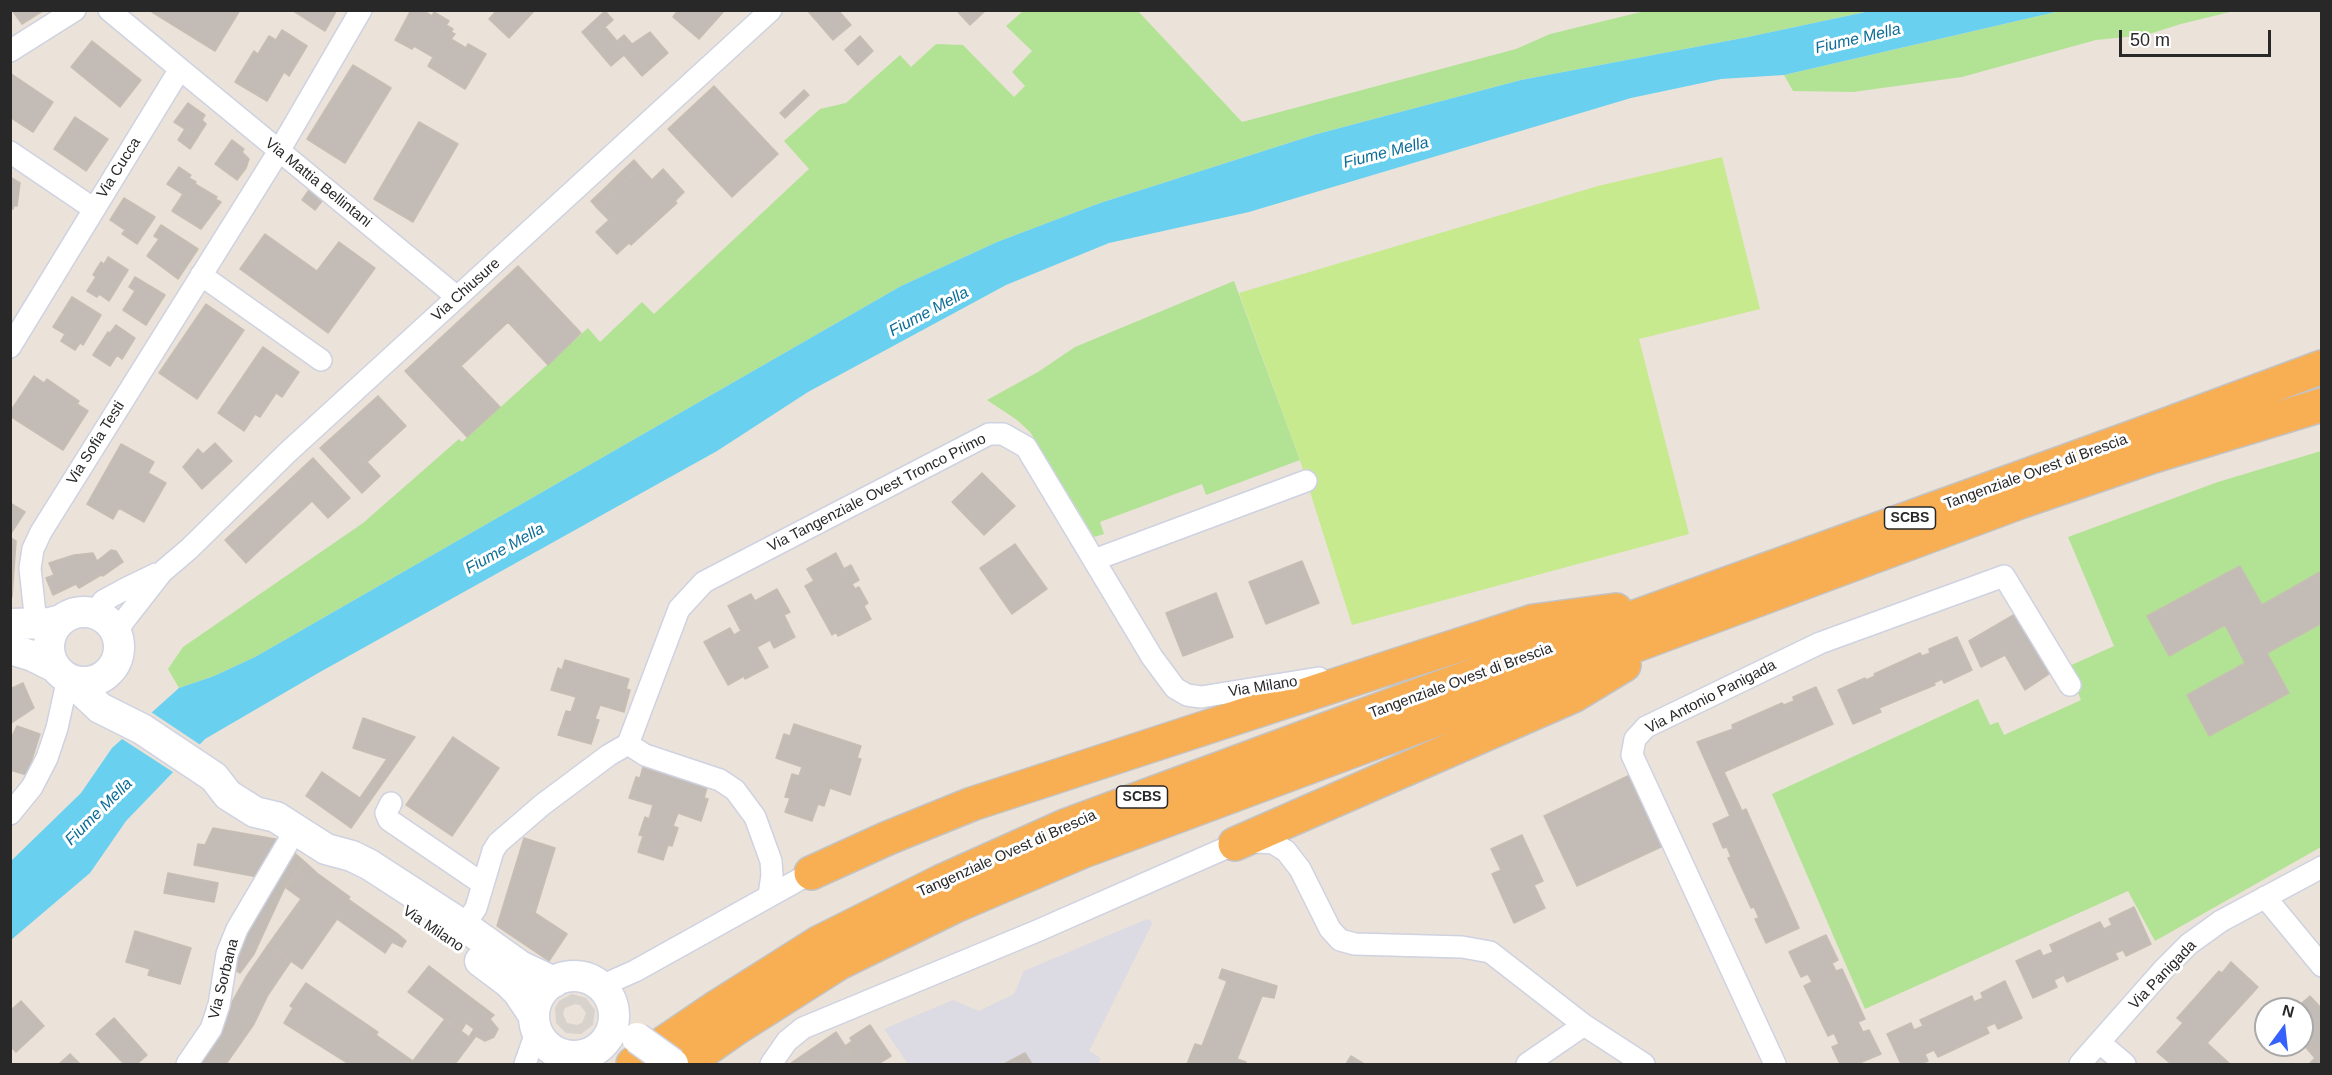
<!DOCTYPE html>
<html>
<head>
<meta charset="utf-8">
<style>
	body { margin:0 }
	#map { position:relative; width:2332px; height:1075px; overflow:hidden; background:#ebe2d9; font-family:Arial,sans-serif }
	canvas { display:block }
	.frame { position:absolute; inset:0; border:12px solid #282828; pointer-events:none }
	.north { position:absolute; left:2254px; top:997px; width:60px; height:60px; box-sizing:border-box; background:#fff; border:2px solid #a9a9a9; border-radius:50%; rotate:15deg; font-size:16px; font-weight:700; line-height:24px; text-align:center; color:#282828 }
	.north::after { content:''; display:block; margin:auto; width:21px; height:27px; background:#3562fc; clip-path:polygon(50% 0,100% 100%,50% 72%,0 100%) }
	.scale { position:absolute; left:2119px; top:30px; width:152px; height:27px; box-sizing:border-box; border:3px solid #282828; border-top:0; padding-left:8px; font-size:18px; line-height:21px; white-space:nowrap; color:#282828; -webkit-text-stroke:4px #fff; paint-order:stroke }
</style>
</head>
<body>
<div id="map">
<canvas width="2332" height="1075"></canvas>
<div class="frame"></div>
<div class="north">N</div>
<div class="scale">50 m</div>
</div>
<script>
const g = document.querySelector('canvas').getContext('2d');
g.lineJoin = 'round';
function paint(path, color) { g.fillStyle = color; g.fill(path, 'evenodd'); }
const shape = rows => new Path2D(rows.map(r => 'M' + r).join(''));
function stroke(path, color, width, dash) { g.strokeStyle = color; g.lineWidth = width; g.lineCap = dash ? 'butt' : 'round'; g.setLineDash(dash || []); g.stroke(path); }
function drawText(font, color, halo, rows, align = 'center') {
  g.font = font + ' Arial,sans-serif'; g.lineWidth = 6; g.setLineDash([]); g.textBaseline = 'middle'; g.strokeStyle = halo; g.fillStyle = color; for (const [text, x, y, turn = 0] of rows) {
    g.save(); g.translate(x, y); g.rotate((+turn || 0) * Math.PI / 180); g.textAlign = isNaN(turn) ? turn : align; if (halo) g.strokeText(text, 0, 0); g.fillText(text, 0, 0); g.restore();
  }
}
paint(shape([
	[1147,919,1153,922,1089,1051,1101,1058,1098,1064,908,1064,884,1029,953,1000,979,1011,1014,994,1024,971]
]), '#dcdae2');
paint(shape([
	[1023,11,1138,11,1242,122,1516,49,1550,34,1645,11,1870,11,1748,37,1521,80,1317,134,1100,203,997,242,901,286,255,657,214,676,179,688,168,669,183,647,363,523,459,439,462,442,588,328,600,342,642,302,654,314,809,169,784,141,820,109,846,103,900,55,911,67,936,44,963,45,1014,97,1025,86,1012,72,1032,51,1006,26],
	[2060,11,2234,11,2181,24,2146,35,2096,40,1962,77,1853,92,1793,91,1784,75],
	[1234,281,1300,460,1206,495,1202,484,1100,522,1104,534,1094,537,1030,432,1017,420,987,400,1038,372,1075,347],
	[2321,451,2321,847,2155,941,2128,891,1865,1009,1772,794,1978,699,1990,725,1998,722,2004,735,2081,700,2067,667,2114,646,2068,537,2218,482]
]), '#b2e394');
paint(shape([
	[1722,157,1760,309,1639,339,1689,534,1352,625,1300,460,1239,293,1598,186]
]), '#c7ea8f');
paint(shape([
	[572,994,586,998,595,1010,593,1025,581,1034,566,1033,556,1023,555,1008,559,1001],
	[575,1004,580,1005,586,1013,582,1023,577,1025,567,1023,563,1014,565,1008]
]), '#d7d2cb');
paint(shape([
	[1870,11,2060,11,1784,75,1721,79,1631,98,1249,212,1109,243,1006,285,808,392,717,451,320,672,205,739,126,821,90,873,11,940,11,861,81,793,112,748,179,688,214,676,255,657,901,286,997,242,1100,203,1317,134,1521,80,1748,37]
]), '#69d1ef');
paint(shape([
	[148,710,202,746,176,774,119,737]
]), '#ebe2d9');
const building = shape([
	[12,10,44,10,22,24,12,10],
	[153,10,240,10,215,51,152,12,153,10],
	[292,10,337,10,325,31,292,10],
	[411,10,422,10,432,16,434,12,449,21,446,25,453,29,451,32,455,34,451,39,466,48,468,44,486,54,465,89,428,66,433,57,414,46,412,49,395,40,411,10],
	[497,10,535,10,509,38,489,19,497,10],
	[678,10,725,10,699,39,673,17,678,10],
	[807,10,838,10,851,25,833,40,807,10],
	[960,10,985,10,985,11,970,25,958,12,960,10],
	[605,11,613,20,605,27,617,41,624,35,632,44,650,32,668,53,642,76,624,55,611,66,582,32,605,11],
	[282,30,307,46,289,76,284,72,267,101,235,82,254,51,258,54,269,36,276,40,282,30],
	[860,36,873,51,858,65,845,50,860,36],
	[92,41,141,80,120,107,71,67,92,41],
	[353,65,391,88,345,163,307,139,353,65],
	[10,73,53,102,33,132,10,117,10,73],
	[714,86,778,154,732,197,668,129,714,86],
	[804,90,809,95,785,118,780,113,804,90],
	[188,103,205,115,202,120,206,124,190,149,178,140,185,129,174,122,188,103],
	[75,117,108,139,86,171,54,149,75,117],
	[419,122,458,144,413,222,374,199,419,122],
	[232,140,244,149,242,152,249,159,246,168,237,180,215,164,232,140],
	[634,160,641,168,626,181,619,174,634,160],
	[179,167,191,175,189,178,196,182,195,184,217,197,215,199,221,202,201,229,172,211,183,194,167,184,179,167],
	[641,168,652,180,663,169,684,192,675,201,677,203,631,245,629,243,617,254,596,232,609,220,597,208,613,193,607,186,619,174,626,181,641,168],
	[10,177,20,183,17,206,14,206,13,209,10,208,10,177],
	[607,186,613,193,597,208,591,201,607,186],
	[309,190,322,201,315,210,302,200,309,190],
	[124,198,155,217,137,244,122,234,125,230,110,220,124,198],
	[161,225,198,249,178,279,147,256,159,239,154,236,161,225],
	[265,234,317,271,339,242,375,268,328,333,240,269,265,234],
	[108,257,128,270,109,301,99,294,97,297,87,291,96,277,93,275,101,262,104,264,108,257],
	[518,266,581,333,548,365,508,322,461,366,500,407,467,437,405,371,518,266],
	[135,277,165,295,146,325,123,310,135,291,129,287,135,277],
	[72,297,101,315,83,345,80,343,75,350,61,341,65,334,53,327,72,297],
	[206,304,244,330,197,399,159,373,206,304],
	[116,325,135,338,122,359,117,355,110,366,93,355,108,332,110,333,116,325],
	[263,347,299,372,282,397,276,393,260,417,255,414,244,431,218,413,263,347],
	[34,376,44,383,47,379,79,401,77,404,88,411,63,450,10,416,10,412,34,376],
	[378,396,406,426,367,462,380,476,362,493,320,448,378,396],
	[215,443,232,461,202,489,183,467,198,449,203,454,215,443],
	[121,444,154,462,148,473,166,483,144,522,119,508,113,519,87,504,121,444],
	[313,458,350,498,328,518,312,501,246,563,225,540,313,458],
	[982,473,1015,506,984,535,952,502,982,473],
	[10,503,25,512,10,535,10,503],
	[10,537,16,541,12,597,10,597,10,537],
	[1015,544,1047,589,1012,614,980,568,1015,544],
	[111,550,116,551,123,562,103,576,101,575,79,588,76,584,53,595,46,578,54,575,49,563,74,555,93,553,97,561,111,550],
	[836,553,844,569,851,565,859,580,852,584,855,589,859,587,868,603,864,606,871,619,838,636,836,632,832,635,805,586,814,581,807,569,836,553],
	[1302,561,1319,603,1266,624,1249,582,1302,561],
	[2240,566,2262,605,2320,572,2322,623,2267,653,2289,693,2209,736,2187,695,2245,663,2225,625,2169,656,2147,616,2240,566],
	[777,589,790,612,784,615,795,637,774,648,770,640,757,647,768,667,745,679,744,676,728,685,704,642,730,628,734,635,741,631,728,606,751,594,755,601,777,589],
	[1216,593,1233,637,1183,656,1166,613,1216,593],
	[2017,613,2052,672,2025,690,2005,655,1981,667,1969,641,2017,613],
	[1957,637,1972,670,1944,683,1942,679,1934,683,1935,685,1879,708,1881,712,1853,724,1838,690,1865,678,1866,680,1875,676,1874,674,1920,653,1922,656,1930,653,1929,649,1957,637],
	[565,660,629,679,626,689,630,690,624,712,600,705,595,719,599,720,591,744,558,735,566,711,571,712,576,697,551,690,558,668,562,670,565,660],
	[23,683,34,708,10,724,10,689,23,683],
	[1816,687,1833,724,1724,772,1742,811,1746,809,1799,928,1766,943,1755,919,1759,918,1754,907,1751,908,1728,858,1731,857,1727,847,1723,848,1713,824,1730,816,1697,742,1733,729,1732,725,1782,703,1784,705,1794,701,1793,697,1816,687],
	[363,718,415,737,351,828,306,796,322,772,360,798,387,759,353,748,363,718],
	[794,724,861,746,857,758,861,759,850,795,830,788,824,806,818,804,812,821,785,812,790,798,785,797,792,774,799,776,802,767,776,758,784,734,790,736,794,724],
	[17,726,40,734,27,775,10,770,10,740,17,726],
	[453,737,499,768,452,836,406,805,453,737],
	[643,767,707,788,704,798,708,799,701,821,678,813,673,826,678,828,672,846,668,845,663,860,638,852,643,836,639,835,645,817,649,819,653,805,629,798,636,777,640,778,643,767],
	[1630,775,1663,846,1577,886,1544,816,1630,775],
	[213,828,281,840,263,878,194,865,198,844,205,845,213,828],
	[1522,835,1543,881,1534,885,1545,908,1514,923,1492,874,1501,870,1491,849,1522,835],
	[524,838,555,848,535,913,567,934,549,961,497,926,524,838],
	[291,850,305,862,285,887,254,954,240,973,227,966,291,850],
	[305,862,317,873,350,897,348,899,398,934,406,941,402,947,392,942,385,953,337,919,302,969,268,945,301,899,286,888,305,862],
	[168,873,218,883,214,902,164,893,168,873],
	[2134,907,2151,944,2126,956,2123,950,2115,953,2118,959,2067,982,2064,975,2054,980,2057,987,2033,998,2016,961,2040,950,2043,956,2053,952,2050,945,2100,922,2104,929,2112,925,2109,919,2134,907],
	[135,931,191,948,180,984,148,975,150,969,126,962,135,931],
	[1826,935,1838,960,1832,963,1836,971,1842,969,1865,1019,1858,1022,1863,1032,1869,1030,1881,1054,1857,1064,1840,1064,1832,1047,1839,1044,1834,1033,1828,1036,1804,986,1812,982,1808,974,1801,977,1789,952,1826,935],
	[268,945,291,961,268,995,254,1024,226,1064,193,1064,206,1048,246,977,268,945],
	[2231,962,2258,987,2207,1043,2230,1064,2171,1064,2157,1052,2183,1023,2177,1018,2219,971,2222,973,2231,962],
	[429,966,494,1015,490,1019,498,1029,494,1037,485,1041,476,1036,473,1040,408,992,429,966],
	[1222,969,1277,986,1274,998,1262,996,1237,1059,1246,1062,1245,1064,1187,1064,1195,1044,1202,1046,1227,981,1219,978,1222,969],
	[2005,981,2022,1018,1998,1029,1995,1023,1986,1027,1989,1033,1938,1057,1934,1050,1925,1054,1928,1061,1920,1064,1901,1064,1887,1034,1911,1023,1914,1030,1923,1026,1920,1020,1972,996,1974,1002,1983,998,1981,993,2005,981],
	[306,983,378,1032,376,1035,413,1061,445,1019,473,1040,455,1064,349,1064,284,1023,293,1008,290,1006,306,983],
	[2310,996,2322,1009,2322,1064,2309,1064,2315,1058,2302,1043,2302,1009,2295,1009,2310,996],
	[21,1001,44,1026,16,1052,10,1046,10,1011,21,1001],
	[114,1018,147,1055,137,1064,124,1064,96,1034,114,1018],
	[466,1023,474,1029,469,1037,461,1031,466,1023],
	[870,1025,891,1056,878,1064,857,1064,845,1046,852,1041,850,1038,870,1025],
	[836,1032,857,1064,791,1063,836,1032],
	[1025,1053,1032,1064,1004,1064,1025,1053],
	[70,1054,80,1064,59,1064,70,1054],
	[1351,1056,1364,1064,1346,1064,1351,1056]
]);
paint(building, '#c3bcb6');
stroke(building, '#c6beb3', 1.5);
const minor = shape([
	[10,51,75,10],
	[180,69,457,297],
	[10,152,94,209],
	[201,275,321,360],
	[10,347,180,69,109,10],
	[1094,560,1306,481],
	[85,612,100,606,103,601,127,588,156,574],
	[36,623,30,568,33,549,41,532,279,151,361,10],
	[117,636,123,622,162,572,189,549,288,452,771,10],
	[628,744,679,609,704,582,989,434,1003,434,1026,447,1152,657,1175,688,1187,695,1201,697,1319,678],
	[628,744,645,755,720,780,735,790,755,817,771,861,772,875,769,895],
	[391,803,386,813,389,820,483,884],
	[10,814,32,787,47,758,57,728,68,678],
	[2265,897,2322,966],
	[464,926,476,908,493,851,498,843,542,805,609,755,628,744],
	[601,986,635,971,811,873],
	[2100,1043,2125,1064],
	[187,1064,211,1029,219,1005,227,954,237,929,296,829],
	[525,1064,537,1030],
	[771,1064,787,1041,803,1028,1037,931,1235,844,1259,842,1273,843,1286,851,1300,869,1330,929,1340,940,1355,944,1462,947,1490,952,1584,1025,1644,1064],
	[1527,1064,1584,1025],
	[1775,1064,1632,755,1635,739,1646,727,1820,643,2004,576,2070,685],
	[2080,1064,2164,969,2189,944,2221,921,2322,867]
]);
const secondary = shape([
	'49 647a35 35 0 1 1 70 0a35 35 0 1 1-70 0Z',
	[10,624,50,623,61,620],
	[10,649,33,656,55,667],
	[74,681,83,692,100,708,142,729,214,777,228,795,255,812,276,817,326,849,352,856,370,865,464,926,520,966,554,982],
	[480,961,508,982,518,992,534,1016],
	'534 1016a40 40 0 1 1 80 0a40 40 0 1 1-80 0Z'
]);
const trunk = shape([
	[1235,844,1573,696,1624,665],
	[811,873,888,838,972,804,1391,667,1534,621,1616,610],
	[633,1064,717,1007,820,942,940,882,1065,826,1400,702,2136,436,2322,367],
	[685,1064,738,1027,839,963,955,906,1081,852,2020,502,2154,456,2322,405]
]);
stroke(minor, '#ced2e1', 24);
stroke(secondary, '#ced2e1', 33);
stroke(trunk, '#c3c3c3', 36);
stroke(minor, '#fff', 21);
stroke(secondary, '#fff', 30);
stroke(trunk, '#f8ae53', 33);
const secondaryBridge = shape([
	[637,1038,673,1064]
]);
stroke(secondaryBridge, '#ced2e1', 33, []);
stroke(secondaryBridge, '#fff', 30);
for (const [x, y, w] of [
	[1910,518,51],
	[1142,797,51]
]) { const box = new Path2D(); box.roundRect(x - w / 2, y - 11, w, 22, 4.5); g.fillStyle = '#fff'; g.fill(box); stroke(box, '#282828', 1.5); }
drawText('bold 14px', '#282828', null, [
	["SCBS",1910,518],
	["SCBS",1142,797]
]);
drawText('15px', '#282828', '#fff', [
	["Via Cucca",119,168,-58],
	["Via Mattia Bellintani",318,183,39],
	["Via Chiusure",466,290,-42],
	["Via Sofia Testi",96,443,-58],
	["Tangenziale Ovest di Brescia",2036,472,-20],
	["Via Tangenziale Ovest Tronco Primo",877,493,-27],
	["Tangenziale Ovest di Brescia",1461,681,-20],
	["Via Milano",1263,687,-9],
	["Via Antonio Panigada",1711,697,-27],
	["Tangenziale Ovest di Brescia",1007,854,-24],
	["Via Milano",433,929,34],
	["Via Panigada",2163,975,-46],
	["Via Sorbana",224,979,-76]
]);
drawText('italic 16px', '#0b6d98', '#fff', [
	["Fiume Mella",1858,39,-13],
	["Fiume Mella",1386,153,-14],
	["Fiume Mella",929,312,-28],
	["Fiume Mella",505,549,-29],
	["Fiume Mella",99,812,-45]
]);
</script>
</body>
</html>
